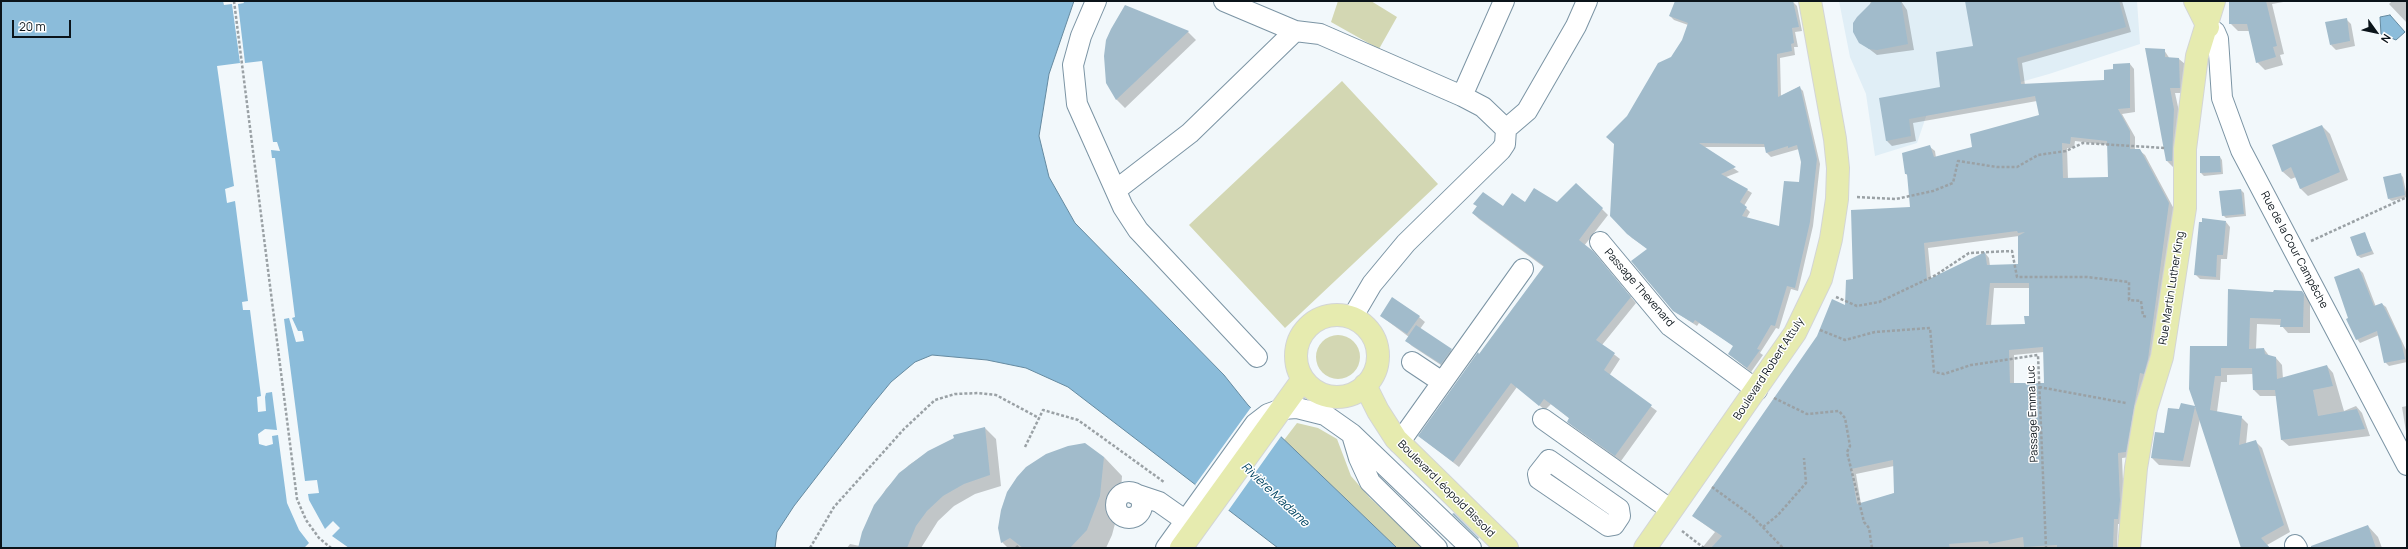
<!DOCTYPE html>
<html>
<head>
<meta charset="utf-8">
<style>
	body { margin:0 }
	#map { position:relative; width:2408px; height:549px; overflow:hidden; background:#f2f8fb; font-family:Manrope,sans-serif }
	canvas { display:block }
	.frame { position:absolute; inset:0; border:2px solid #0b141a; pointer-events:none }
	.north { position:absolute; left:2356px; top:12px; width:40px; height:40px; -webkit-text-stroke:3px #fff; paint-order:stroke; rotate:123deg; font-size:11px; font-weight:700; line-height:16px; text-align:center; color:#0b141a }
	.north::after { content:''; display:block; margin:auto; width:14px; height:18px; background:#0b141a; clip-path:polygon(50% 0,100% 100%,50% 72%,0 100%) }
	.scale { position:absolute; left:12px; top:20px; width:59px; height:18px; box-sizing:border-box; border:2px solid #0b141a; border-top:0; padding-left:5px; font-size:12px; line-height:14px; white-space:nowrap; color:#0b141a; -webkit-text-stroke:3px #fff; paint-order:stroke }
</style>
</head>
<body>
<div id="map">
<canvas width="2408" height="549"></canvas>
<div class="frame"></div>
<div class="north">N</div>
<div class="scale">20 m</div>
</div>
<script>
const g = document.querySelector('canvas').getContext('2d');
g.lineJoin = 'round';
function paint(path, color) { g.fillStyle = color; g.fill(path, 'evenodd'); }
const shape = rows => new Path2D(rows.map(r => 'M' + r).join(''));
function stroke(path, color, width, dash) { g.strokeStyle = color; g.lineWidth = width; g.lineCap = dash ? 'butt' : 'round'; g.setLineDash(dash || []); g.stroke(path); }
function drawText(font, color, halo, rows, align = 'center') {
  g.font = font + ' Manrope,sans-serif'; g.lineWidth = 3; g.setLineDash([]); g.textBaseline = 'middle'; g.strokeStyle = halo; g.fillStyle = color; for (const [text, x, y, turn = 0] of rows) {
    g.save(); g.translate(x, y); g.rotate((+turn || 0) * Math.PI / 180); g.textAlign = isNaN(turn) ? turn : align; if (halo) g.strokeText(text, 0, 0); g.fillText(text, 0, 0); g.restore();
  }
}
paint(shape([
	[1839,1,2137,1,2140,44,2049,74,1929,108,1917,143,1875,156,1866,94,1850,57]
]), '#e0eef6');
paint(shape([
	[1338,1,1371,1,1397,17,1379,49,1331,22],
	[1342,81,1438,184,1285,328,1189,225],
	'1316 357a22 22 0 1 1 44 0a22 22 0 1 1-44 0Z',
	[1297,423,1318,428,1337,439,1351,476,1370,498,1424,548,1397,548,1284,440]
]), '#d3d7b3');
const water = shape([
	[1,1,1074,1,1049,74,1039,136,1049,177,1075,223,1224,375,1248,405,1397,548,1278,548,1068,387,1026,368,987,360,932,355,915,362,891,382,872,405,794,506,777,532,775,548,1,548,1,1],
	[2390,15,2405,32,2396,40,2381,34,2380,17,2390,15]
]);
paint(water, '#8bbcda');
stroke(water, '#658aa0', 1);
paint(shape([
	[223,1,243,1,244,3,238,4,245,63,262,61,273,142,277,142,280,151,271,150,272,158,275,158,295,317,292,318,298,331,302,331,304,341,296,342,289,318,284,319,305,481,317,480,319,493,308,494,309,500,325,529,333,521,340,528,332,536,349,548,304,548,309,543,299,530,287,503,278,435,272,436,273,444,266,446,259,444,258,434,265,429,277,430,272,392,266,393,265,397,266,411,258,412,257,397,261,396,250,310,243,310,242,302,248,301,235,201,227,203,225,189,234,186,217,66,240,63,232,4,224,5],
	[1252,406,1282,435,1228,511,1195,485]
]), '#f2f8fb');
paint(shape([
	[1676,1,1793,2,1797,6,1802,31,1795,32,1798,47,1794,47,1795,55,1780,58,1781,96,1799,87,1803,91,1820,164,1813,226,1798,291,1791,289,1779,329,1776,328,1760,353,1763,355,1751,372,1729,354,1734,346,1699,323,1697,326,1674,311,1648,249,1632,238,1611,216,1628,117,1672,58,1683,41,1688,25,1674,20,1670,16],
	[1703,147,1766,147,1767,153,1771,157,1799,149,1802,162,1800,183,1780,227,1746,219,1750,212,1744,206,1752,193,1726,177,1739,172],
	[1871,1,1901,1,1907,10,1914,50,1877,55,1860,42],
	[1966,1,2122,1,2131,32,2022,63,2025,85,2105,81,2114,69,2130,64,2134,69,2135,112,2122,114,2135,137,2135,150,2139,150,2145,155,2174,209,2153,364,2131,457,2122,458,2124,505,2123,524,2118,524,2117,548,1702,548,1715,532,1693,516,1846,306,1854,280,1911,208,1908,176,1906,174,1930,147,1935,151,1936,158,1974,148,2040,116,2037,101,1913,123,1916,141,1892,146,1887,141,1880,99,1941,88,1974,46],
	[2075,141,2108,145,2109,178,2068,179,2067,148,2074,148],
	[2019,236,2019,265,1990,266,1989,258,1985,253,1931,279,1928,248],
	[1994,288,2030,288,2030,317,2026,325,1991,326],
	[2044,352,2046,384,2014,384,2014,355],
	[1894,466,1895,493,1861,504,1856,474],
	[2230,1,2289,1,2272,4,2284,54,2280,55,2283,65,2265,70,2257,62,2249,31,2238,31,2230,23],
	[2392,1,2407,1,2407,23,2389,4],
	[1125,6,1188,32,1196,40,1125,108,1116,99],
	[2346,19,2351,24,2355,46,2336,50,2331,45],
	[2164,50,2170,59,2179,59,2185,64,2185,93,2175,93,2180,116,2178,166,2173,167,2167,161],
	[2322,126,2330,134,2348,180,2308,196,2300,188,2296,177,2291,179,2283,172,2274,146],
	[2220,157,2222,160,2223,174,2204,176,2201,173],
	[2400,174,2403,177,2407,197,2392,201,2389,199],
	[2241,190,2244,193,2246,216,2226,218,2223,215],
	[1526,203,1557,204,1602,209,1608,215,1584,246,1598,258,1636,303,1602,345,1620,359,1609,376,1657,411,1621,461,1574,427,1568,422,1570,419,1551,404,1545,410,1517,387,1459,467,1419,436,1544,267,1479,219,1473,213,1478,207,1474,204,1504,208],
	[2226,222,2230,227,2227,259,2221,259,2220,280,2200,279,2196,275],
	[2364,233,2374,254,2361,258,2358,256],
	[2359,269,2363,273,2376,307,2382,304,2386,307,2406,350,2407,362,2389,366,2385,362,2379,335,2360,343,2357,339,2350,319],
	[2229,290,2274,293,2302,292,2308,298,2310,302,2310,333,2288,333,2281,325,2257,324,2256,349,2264,349,2270,357,2276,358,2282,365,2283,379,2327,366,2333,373,2344,411,2356,406,2362,413,2370,436,2289,446,2282,440,2277,396,2260,396,2254,390,2253,374,2227,375,2227,382,2221,382,2217,412,2241,417,2248,424,2246,444,2255,441,2262,448,2290,532,2267,545,2270,548,2242,548,2200,419,2190,467,2159,465,2152,458,2156,433,2165,435,2182,404,2196,408,2228,347],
	[1381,316,1419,317,1425,322,1420,329,1457,355,1447,369,1412,346,1407,341,1409,337],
	[2407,406,2407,438,2402,407],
	[985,428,996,439,1001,486,975,494,954,506,938,521,921,548,847,548,850,544,860,546,869,517,886,489,909,465,928,452],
	[1104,457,1122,476,1120,505,1112,535,1106,548,1008,548,1002,542],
	[2368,526,2378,537,2382,548,2339,548]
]), '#0003');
paint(shape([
	[1675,1,1793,1,1799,27,1792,28,1794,43,1791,44,1792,51,1777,54,1778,97,1800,86,1817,159,1810,222,1795,288,1787,286,1775,326,1771,325,1757,349,1760,350,1747,368,1728,354,1733,346,1695,320,1693,323,1673,311,1631,261,1647,249,1627,234,1610,216,1614,144,1606,137,1627,116,1658,63,1671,57,1682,40,1688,23,1669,16],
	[1699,143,1764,144,1766,153,1788,146,1788,148,1797,145,1801,162,1799,182,1784,181,1779,226,1742,216,1747,207,1740,202,1748,189,1721,174,1736,167],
	[1873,1,1901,1,1908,44,1877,50,1869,49,1859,43,1853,32,1853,23,1857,17],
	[1965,1,2119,1,2126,27,2017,58,2021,84,2104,80,2104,70,2113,69,2113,64,2130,63,2130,108,2118,109,2130,131,2130,149,2140,149,2169,203,2148,359,2144,374,2140,373,2126,452,2118,453,2120,500,2118,519,2114,519,2113,548,2057,548,2057,545,2024,547,2023,537,1989,544,1988,541,1949,544,1950,548,1711,548,1722,536,1692,516,1817,336,1832,299,1845,305,1846,280,1853,279,1851,210,1910,207,1907,174,1905,174,1902,153,1930,145,1934,157,1972,147,1970,134,2039,115,2035,96,1909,119,1911,136,1886,141,1879,98,1940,87,1936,52,1973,46],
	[2071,137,2107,141,2108,177,2063,178,2062,143,2070,144],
	[2017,231,2018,233,2025,232,2018,236,2018,264,1987,265,1985,252,1927,280,1924,243],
	[1990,283,2029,283,2029,316,2024,316,2025,324,1986,325],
	[2043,347,2044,383,2010,383,2009,350],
	[1893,460,1894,493,1857,504,1851,469],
	[2229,1,2266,1,2277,46,2273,47,2276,57,2256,63,2247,24,2229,24],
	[1125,5,1189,31,1116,100,1106,83,1104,56,1106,40,1111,29],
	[2347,18,2350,41,2330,45,2325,22],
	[2145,48,2165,49,2165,57,2179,58,2180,88,2170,88,2174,109,2172,161,2166,161],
	[2322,125,2340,172,2300,189,2291,167,2282,172,2272,145],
	[2200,156,2220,156,2221,172,2200,173],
	[2401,173,2405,195,2388,199,2383,177],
	[1576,183,1603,208,1579,240,1593,251,1631,297,1596,340,1615,353,1604,370,1652,405,1615,456,1567,422,1569,418,1544,399,1539,406,1511,383,1453,462,1418,436,1478,352,1479,354,1544,266,1472,213,1477,206,1473,204,1483,192,1503,206,1512,193,1525,202,1534,188,1557,202],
	[2241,189,2244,214,2222,216,2219,191],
	[2202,218,2226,221,2223,255,2217,255,2216,277,2194,275,2199,222,2202,222],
	[2365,232,2372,251,2357,256,2350,237],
	[2359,268,2374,306,2382,303,2401,341,2405,359,2384,363,2377,331,2356,340,2346,319,2348,318,2334,277],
	[2228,289,2273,292,2274,290,2302,291,2304,294,2303,327,2280,327,2281,319,2250,318,2249,349,2264,348,2265,354,2276,357,2277,379,2327,365,2333,386,2313,390,2318,416,2357,409,2365,429,2281,440,2275,390,2253,390,2252,368,2221,368,2221,376,2215,376,2210,410,2242,416,2239,445,2256,440,2284,525,2261,538,2270,548,2241,548,2195,407,2183,461,2151,458,2155,432,2164,433,2168,408,2179,409,2181,403,2195,406,2189,389,2190,346,2227,346],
	[1392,297,1420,316,1407,334,1380,316],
	[1416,325,1452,349,1441,364,1405,341],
	[985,427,990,475,964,484,943,496,927,511,916,526,907,548,858,548,862,532,874,505,899,473,928,451,954,438,953,435],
	[1085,443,1104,457,1100,496,1087,530,1070,548,1023,548,1010,538,1001,543,998,528,1001,510,1007,492,1017,477,1026,467,1046,454,1068,446],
	[1454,513,1479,538,1478,539,1452,514],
	[2368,525,2376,548,2311,548,2311,546]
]), '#a1bbcb');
const minor = shape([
	[1096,1,1081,36,1073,65,1077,104,1123,207,1138,230,1257,357],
	[1224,1,1295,31,1320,34,1462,96,1483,107,1506,129,1505,144,1501,150,1406,243,1372,284,1352,318],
	[2208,27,2215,32,2218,39,2222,98,2241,150,2407,465],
	[1462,96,1504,1],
	[1506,129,1527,111,1576,26,1587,1],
	[1116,190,1190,133,1295,31],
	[1600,242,1670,326,1757,390],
	[1412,362,1442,382],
	[1543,419,1671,510],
	[1353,438,1359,458,1370,482,1437,548],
	[1399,443,1523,269],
	[1549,460,1619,509,1620,516,1614,525,1608,526,1539,479,1538,474,1549,460],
	'1116 505a13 13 0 1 1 26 0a13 13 0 1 1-26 0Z',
	[1135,494,1159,502,1186,521,1194,530],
	[2295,545,2297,548],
	[1166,548,1255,424,1268,414,1282,409,1297,408,1325,415,1352,434,1471,548]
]);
const major = shape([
	[2195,1,2208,27],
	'1296 356a41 41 0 1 1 82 0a41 41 0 1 1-82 0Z',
	[1365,385,1378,411,1396,439,1507,548],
	[1181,548,1303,379],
	[1645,548,1795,333,1821,279,1831,239,1837,199,1838,168,1835,139,1810,1],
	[2129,548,2136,468,2146,409,2162,357,2185,208,2185,149,2197,56,2214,1]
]);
stroke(minor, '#7b94a4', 22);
stroke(major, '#d3d5d6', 24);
stroke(shape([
	[234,1,297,499,306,520,319,538,331,548],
	[1857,197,1896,199,1933,191,1953,183,1958,161,1997,167,2017,167,2038,155,2066,151,2083,143,2165,148],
	[2311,241,2407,197],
	[1836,297,1857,306,1879,302,1936,275,1969,253,2012,251,2017,277,2087,277,2129,282,2129,300,2141,301,2143,316,2148,317],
	[1372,321,1383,342,1386,355,1382,373],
	[1820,330,1845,340,1875,332,1930,328,1934,372,1944,374,1971,365,2038,355,2046,548],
	[1290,363,1290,352,1297,328,1307,319,1335,307],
	[2039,387,2126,403],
	[1774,398,1807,414,1839,411,1845,418,1850,446,1847,452,1864,522,1869,528,1872,548],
	[1025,447,1043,410,1078,420,1164,482],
	[1712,487,1752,516,1783,548],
	[1763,527,1778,515,1806,483,1804,458],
	[1682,531,1704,548],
	[810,548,834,507,904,429,935,400,955,394,978,393,996,395,1039,418],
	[1016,548,1019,545]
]), '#9aa1a5', 2.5, [3, 2]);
stroke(minor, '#fff', 20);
stroke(major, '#e6ebaf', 22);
drawText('11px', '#0b141a', '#fff', [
	["Rue de la Cour Campêche",2294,250,62],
	["Passage Thevenard",1639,288,49],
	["Rue Martin Luther King",2172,288,-81],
	["Boulevard Robert Attuly",1769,369,-57],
	["Passage Emma Luc",2033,414,-92],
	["Boulevard Léopold Bissold",1446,489,45]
]);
drawText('italic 12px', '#024563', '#fff', [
	["Rivière Madame",1275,495,43]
]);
</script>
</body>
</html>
